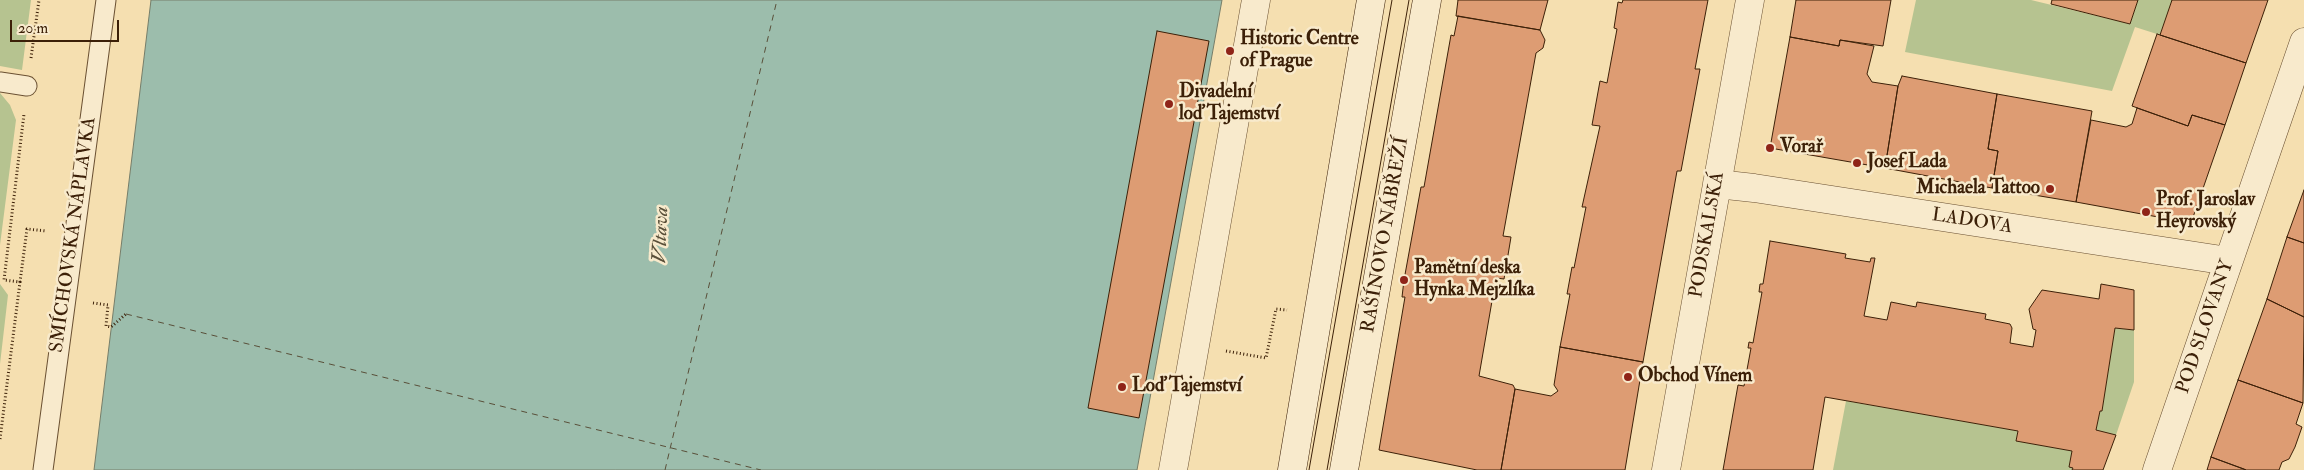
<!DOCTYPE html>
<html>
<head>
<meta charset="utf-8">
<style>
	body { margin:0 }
	#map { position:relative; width:2304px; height:470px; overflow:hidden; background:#f5dfb0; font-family:"IM FELL Double Pica",serif }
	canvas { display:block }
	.scale { position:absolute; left:10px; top:20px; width:109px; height:22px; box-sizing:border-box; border:2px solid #3c2008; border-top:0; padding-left:6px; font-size:15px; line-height:18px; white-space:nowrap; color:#3c2008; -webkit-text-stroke:4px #f8eacc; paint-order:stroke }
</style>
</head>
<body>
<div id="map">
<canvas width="2304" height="470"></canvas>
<div class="scale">20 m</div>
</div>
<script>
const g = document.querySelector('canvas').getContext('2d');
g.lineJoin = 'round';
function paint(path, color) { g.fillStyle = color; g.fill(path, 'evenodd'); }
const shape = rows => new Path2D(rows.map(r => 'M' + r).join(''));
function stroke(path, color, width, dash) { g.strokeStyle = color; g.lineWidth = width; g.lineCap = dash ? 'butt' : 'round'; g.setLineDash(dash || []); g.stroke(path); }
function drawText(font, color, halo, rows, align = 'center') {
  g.font = font + ' "IM FELL Double Pica",serif'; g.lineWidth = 5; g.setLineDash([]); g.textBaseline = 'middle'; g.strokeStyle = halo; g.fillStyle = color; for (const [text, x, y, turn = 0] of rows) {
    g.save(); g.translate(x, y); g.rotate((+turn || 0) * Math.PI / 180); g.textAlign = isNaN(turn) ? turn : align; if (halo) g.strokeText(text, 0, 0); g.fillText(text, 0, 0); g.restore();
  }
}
paint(shape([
	[0,0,31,0,22,70,0,66],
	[1916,0,2031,0,2130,24,2138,0,2172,0,2160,35,2135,27,2112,91,1905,52],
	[0,93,10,105,16,120,0,245],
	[0,284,8,295,0,364],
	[2115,328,2134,330,2134,382,2116,435,2096,430,2100,411,2102,411],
	[1846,401,2018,431,2016,441,2072,451,2069,467,2073,468,2072,470,1833,470]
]), '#b6c390');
const water = shape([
	[151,0,1222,0,1137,470,94,470,151,0]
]);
paint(water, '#9cbdac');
stroke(water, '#767e6a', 1);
stroke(shape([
	[126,314,761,470],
	[665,470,777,0]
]), '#594f39', 1, [6, 5]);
const building = shape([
	[1458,0,1548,0,1540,30,1456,16,1458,0],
	[1623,0,1708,0,1695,69,1700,69,1681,171,1677,171,1643,362,1560,347,1570,294,1567,294,1572,267,1574,268,1586,207,1582,207,1600,126,1592,125,1600,81,1607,83,1617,29,1614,28,1618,2,1622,3,1623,0],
	[1796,0,1891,0,1883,46,1840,40,1839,46,1790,37,1796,0],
	[2052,0,2138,0,2130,24,2051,4,2052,0],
	[2172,0,2268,0,2246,63,2160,35,2172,0],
	[1458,16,1540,30,1545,40,1543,48,1536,53,1503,236,1511,237,1504,279,1496,278,1479,376,1513,385,1515,389,1501,470,1477,470,1379,450,1405,297,1402,297,1404,280,1421,187,1424,187,1451,35,1454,36,1458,16],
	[1157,31,1209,41,1139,418,1088,408,1157,31],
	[2157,34,2246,63,2225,125,2192,115,2188,126,2132,106,2157,34],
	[1790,37,1839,46,1840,40,1874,46,1867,74,1872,82,1898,86,1885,168,1770,148,1790,37],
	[1902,76,1997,94,1988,149,1998,151,1992,188,1885,168,1898,86,1902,76],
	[1997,94,2092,111,2076,202,1992,188,1998,151,1988,149,1997,94],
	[2137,108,2188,126,2192,115,2225,125,2191,223,2076,202,2091,120,2126,127,2132,124,2137,108],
	[2304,190,2304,243,2287,237,2304,190],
	[2287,237,2304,243,2304,317,2267,299,2287,237],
	[1770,241,1846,254,1845,258,1870,262,1871,258,1875,258,1864,316,1887,320,1891,302,1916,307,1917,302,1986,314,1985,319,2010,324,2012,328,2010,343,2033,347,2036,330,2033,329,2029,309,2042,290,2099,299,2101,284,2134,290,2134,330,2115,328,2102,411,2100,411,2096,430,2116,435,2103,470,2072,470,2073,468,2069,467,2072,451,2016,441,2018,431,1825,397,1813,470,1723,470,1738,385,1744,386,1751,348,1748,348,1749,342,1753,343,1762,292,1759,292,1760,284,1763,284,1770,241],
	[2267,299,2304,317,2303,403,2238,380,2267,299],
	[1560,347,1643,362,1625,470,1501,470,1515,389,1551,396,1558,391,1554,385,1560,347],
	[2238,380,2303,403,2296,424,2302,427,2295,447,2289,459,2282,462,2279,470,2246,470,2211,457,2238,380],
	[2211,457,2244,469,2246,470,2207,470,2211,457]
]);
paint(building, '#dd9c73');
stroke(building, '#3c2008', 1);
const service = shape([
	[0,82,27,86],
	[43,470,106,0]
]);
const pedestrian = shape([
	[1173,470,1256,0]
]);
const minor = shape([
	[1717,184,1754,188,2228,261],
	[1666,470,1750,0],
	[2157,470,2304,42]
]);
const secondary = shape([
	[1292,470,1371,0],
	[1344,470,1427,0]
]);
stroke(service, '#6a5032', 21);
stroke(pedestrian, '#6a5032', 29);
stroke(minor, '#6a5032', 29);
stroke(secondary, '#3c2008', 29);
stroke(shape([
	[31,58,39,0],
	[20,282,27,229,46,231],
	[93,303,108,305,106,326,111,327,126,314],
	[1226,351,1266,358,1276,309,1287,310],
	[0,439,20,282,4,280,24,114]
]), '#3c2008', 3, [1, 2.5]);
stroke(service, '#f8eacc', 19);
stroke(pedestrian, '#f8eacc', 28);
stroke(minor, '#f8eacc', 28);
stroke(secondary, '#f8eacc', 28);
stroke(shape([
	[1309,470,1392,0],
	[1327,470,1409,0]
]), '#3c2008', 1);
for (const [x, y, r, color] of [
	[1230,51,5,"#8f2418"],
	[1169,104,5,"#8f2418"],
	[1770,148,5,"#8f2418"],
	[1857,163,5,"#8f2418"],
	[2050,189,5,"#8f2418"],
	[2146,212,5,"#8f2418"],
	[1404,280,5,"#8f2418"],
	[1628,377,5,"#8f2418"],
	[1122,387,5,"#8f2418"]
]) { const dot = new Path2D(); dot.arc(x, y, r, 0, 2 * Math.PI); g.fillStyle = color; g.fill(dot); stroke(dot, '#f8eacc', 2); }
drawText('bold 19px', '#3c2008', '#f8eacc', [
	["Historic Centre",1240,40],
	["of Prague",1240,62],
	["Divadelní",1179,93],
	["loď Tajemství",1179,115],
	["Vorař",1780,148],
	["Josef Lada",1867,163],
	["Michaela Tattoo",2040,189,"right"],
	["Prof. Jaroslav",2156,201],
	["Heyrovský",2156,223],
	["Pamětní deska",1414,269],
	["Hynka Mejzlíka",1414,291],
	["Obchod Vínem",1638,377],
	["Loď Tajemství",1132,387]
], 'left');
drawText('19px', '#3c2008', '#f8eacc', [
	["LADOVA",1972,222,9],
	["SMÍCHOVSKÁ NÁPLAVKA",74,235,-82],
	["RAŠÍNOVO NÁBŘEŽÍ",1386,235,-80],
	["PODSKALSKÁ",1708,235,-80],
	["POD SLOVANY",2206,327,-71]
]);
drawText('italic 20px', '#594f39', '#f8eacc', [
	["Vltava",662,235,-88]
]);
</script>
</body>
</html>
